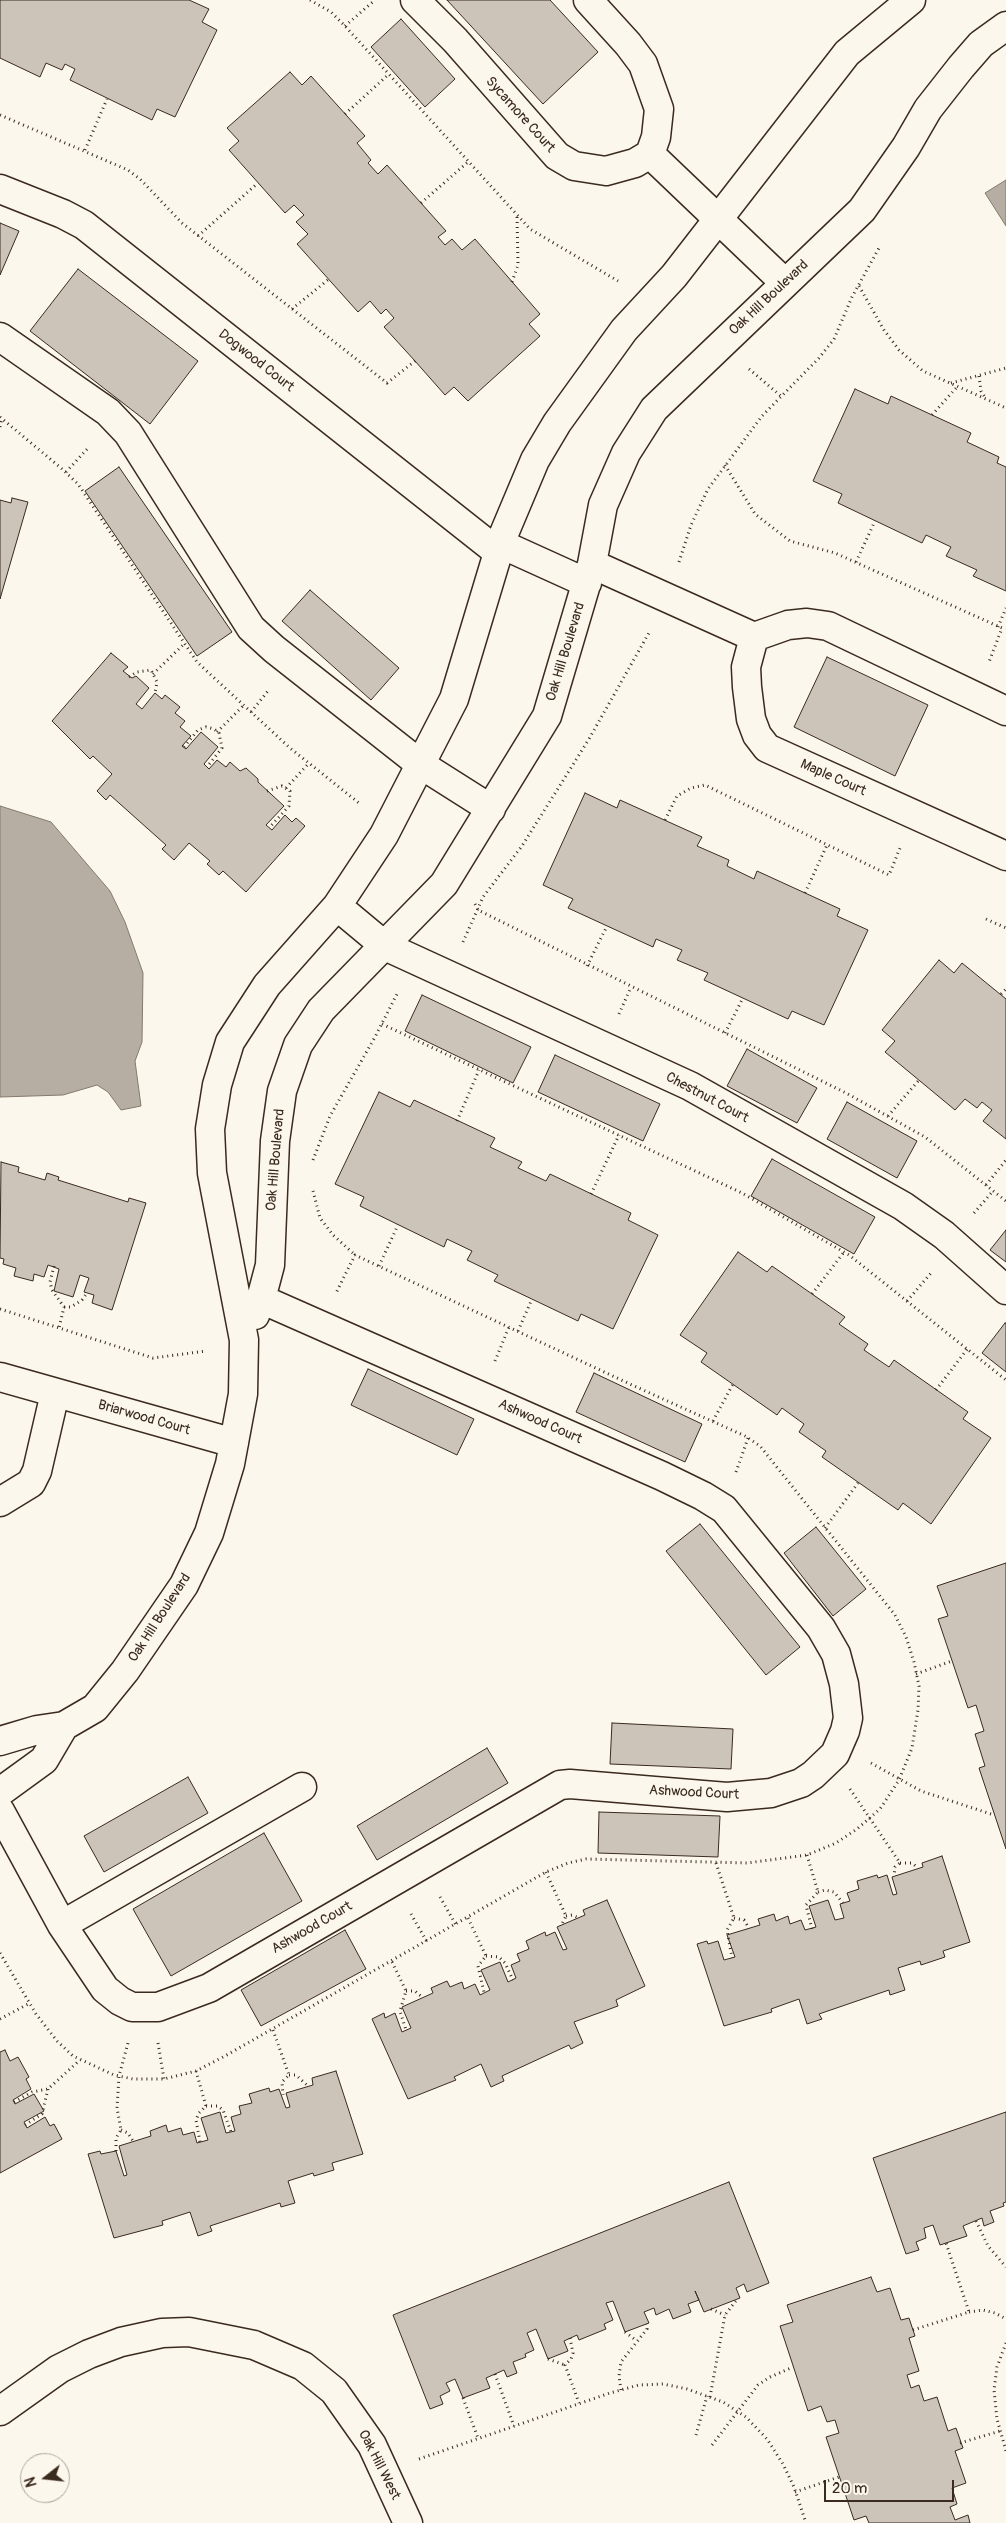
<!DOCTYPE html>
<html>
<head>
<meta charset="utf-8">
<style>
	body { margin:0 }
	#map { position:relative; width:1006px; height:2523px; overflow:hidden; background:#fbf7ec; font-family:Pangolin,sans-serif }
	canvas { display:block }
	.north { position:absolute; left:20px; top:2453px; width:50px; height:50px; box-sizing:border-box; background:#fbf7ec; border:1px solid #aea59a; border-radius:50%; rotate:254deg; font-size:14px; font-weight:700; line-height:20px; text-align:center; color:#3b2a1e }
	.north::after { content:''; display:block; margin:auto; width:18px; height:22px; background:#3b2a1e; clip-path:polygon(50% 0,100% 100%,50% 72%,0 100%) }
	.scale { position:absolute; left:824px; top:2480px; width:130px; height:22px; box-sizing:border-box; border:2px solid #3b2a1e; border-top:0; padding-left:6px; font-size:15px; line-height:18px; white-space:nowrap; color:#3b2a1e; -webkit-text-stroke:4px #fbf7ec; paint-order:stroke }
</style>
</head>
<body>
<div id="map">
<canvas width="1006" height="2523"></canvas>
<div class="north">N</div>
<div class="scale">20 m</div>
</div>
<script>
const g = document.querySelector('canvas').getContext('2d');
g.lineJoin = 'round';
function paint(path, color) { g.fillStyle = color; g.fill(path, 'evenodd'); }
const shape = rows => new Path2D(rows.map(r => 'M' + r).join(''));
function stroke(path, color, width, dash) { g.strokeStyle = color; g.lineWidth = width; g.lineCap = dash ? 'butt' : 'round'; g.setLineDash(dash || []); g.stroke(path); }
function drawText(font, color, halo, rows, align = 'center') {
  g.font = font + ' Pangolin,sans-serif'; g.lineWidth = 5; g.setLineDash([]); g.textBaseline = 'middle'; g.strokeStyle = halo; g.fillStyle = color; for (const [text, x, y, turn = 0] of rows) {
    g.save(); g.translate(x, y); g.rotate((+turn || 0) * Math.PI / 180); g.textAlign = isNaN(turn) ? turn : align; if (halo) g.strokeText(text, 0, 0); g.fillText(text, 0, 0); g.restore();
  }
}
const water = shape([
	[1006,180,1006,226,985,193,1006,180],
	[0,806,51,822,110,891,125,922,143,973,142,1042,135,1061,141,1106,121,1110,108,1092,97,1085,63,1095,0,1097,0,806]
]);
paint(water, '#b6aea2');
stroke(water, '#85796d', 1);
const building = shape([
	[0,0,189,0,209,9,202,22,217,30,175,117,157,109,152,120,70,80,75,69,65,64,62,70,46,63,40,77,0,58,0,0],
	[447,0,550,0,598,52,543,104,447,0],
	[401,19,455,79,425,107,371,47,401,19],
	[290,72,302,85,311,76,365,136,357,143,371,160,368,163,378,174,387,165,446,231,438,237,445,245,452,239,462,250,475,239,540,314,529,324,540,336,468,401,454,387,445,395,415,361,384,327,394,318,386,309,381,314,370,301,358,312,297,244,308,234,296,222,304,215,294,205,285,213,229,150,239,141,227,128,290,72],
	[0,223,19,231,0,275,0,223],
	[78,269,198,361,150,424,30,331,78,269],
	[855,389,888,404,891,396,971,433,967,442,999,457,997,463,1006,467,1006,591,973,576,977,570,946,556,951,547,926,535,922,543,838,503,842,494,813,481,855,389],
	[119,467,232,632,197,656,85,491,119,467],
	[12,498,28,502,0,599,0,500,11,503,12,498],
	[310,590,399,668,371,700,282,621,310,590],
	[111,653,128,667,123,671,132,678,136,676,149,688,136,704,142,709,155,693,162,699,165,695,180,707,175,713,185,721,180,727,191,736,182,746,186,749,201,732,218,747,204,764,209,769,217,760,226,767,230,762,240,771,246,768,258,779,258,782,284,806,266,825,272,830,285,815,292,822,296,818,305,826,246,892,223,871,219,875,207,864,210,861,189,843,174,860,162,849,166,845,110,795,106,800,97,791,112,774,93,756,90,759,52,721,111,653],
	[827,657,928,705,895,776,794,727,827,657],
	[585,793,617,808,620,800,702,837,697,846,729,860,727,866,754,879,757,871,840,909,837,916,868,930,824,1025,792,1011,788,1019,704,980,708,973,677,960,682,950,656,939,653,947,568,908,573,899,543,885,585,793],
	[939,960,954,973,962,963,1006,999,1006,1139,983,1121,992,1110,982,1102,977,1108,965,1099,955,1110,885,1052,895,1041,882,1030,939,960],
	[422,995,531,1047,513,1083,405,1031,422,995],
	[747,1049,817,1088,797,1123,727,1086,747,1049],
	[555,1055,660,1104,643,1141,538,1092,555,1055],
	[379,1092,410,1107,414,1100,495,1138,490,1147,522,1162,518,1168,546,1181,550,1174,631,1213,628,1220,658,1235,613,1329,581,1314,578,1321,494,1281,498,1275,467,1260,472,1251,447,1239,444,1247,360,1206,364,1197,335,1184,379,1092],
	[847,1102,917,1141,897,1178,827,1139,847,1102],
	[772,1159,875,1217,854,1254,751,1196,772,1159],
	[1,1162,19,1167,18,1172,45,1180,47,1173,59,1177,58,1180,128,1202,129,1198,146,1203,112,1310,92,1303,94,1295,84,1292,89,1278,80,1275,73,1297,54,1291,59,1269,48,1265,44,1277,34,1274,33,1281,14,1276,16,1268,3,1264,4,1259,0,1258,1,1162],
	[1006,1230,1006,1262,990,1250,1006,1230],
	[738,1252,767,1272,772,1266,845,1317,839,1324,868,1344,864,1350,889,1367,894,1360,968,1412,963,1419,991,1438,931,1524,903,1503,898,1510,822,1457,826,1451,799,1432,804,1424,782,1408,777,1415,701,1362,707,1353,680,1335,738,1252],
	[1005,1323,1006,1323,1006,1372,982,1353,1005,1323],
	[368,1369,474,1419,457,1455,351,1405,368,1369],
	[594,1373,702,1424,685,1462,576,1412,594,1373],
	[700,1524,800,1647,766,1675,666,1551,700,1524],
	[816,1527,866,1589,833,1616,784,1553,816,1527],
	[1006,1563,1006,1849,979,1768,985,1766,975,1734,984,1731,976,1705,968,1708,938,1619,948,1616,937,1586,1006,1563],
	[612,1723,733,1729,731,1769,610,1764,612,1723],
	[487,1748,508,1783,377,1860,357,1826,487,1748],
	[188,1777,208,1813,104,1872,84,1836,188,1777],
	[599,1812,720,1816,718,1857,598,1853,599,1812],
	[264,1833,302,1901,171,1976,133,1909,264,1833],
	[942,1856,970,1942,943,1951,945,1957,921,1965,920,1961,898,1968,905,1990,890,1995,889,1990,819,2014,822,2019,807,2024,799,1999,771,2009,772,2012,724,2026,697,1944,707,1941,708,1944,718,1941,724,1960,735,1957,727,1935,760,1925,758,1919,774,1914,776,1921,788,1916,790,1924,801,1920,805,1930,816,1927,809,1906,828,1900,835,1920,844,1918,840,1904,850,1901,847,1893,859,1889,857,1881,877,1875,878,1878,887,1875,893,1895,897,1894,892,1877,923,1867,922,1863,942,1856],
	[607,1900,645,1986,616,2000,618,2006,574,2022,583,2043,571,2049,569,2045,502,2076,504,2081,491,2087,481,2064,454,2077,456,2080,408,2099,372,2019,384,2013,385,2018,395,2013,402,2032,411,2028,402,2007,433,1993,431,1988,447,1981,450,1987,462,1982,464,1989,475,1984,480,1995,490,1990,481,1970,500,1962,508,1982,516,1978,511,1965,520,1961,517,1954,529,1949,526,1941,545,1932,546,1936,555,1932,563,1950,567,1949,557,1927,585,1915,583,1910,607,1900],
	[345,1930,366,1969,261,2026,241,1990,345,1930],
	[5,2050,10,2061,18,2057,29,2077,26,2079,31,2089,13,2100,15,2104,34,2094,44,2111,24,2122,27,2128,45,2117,50,2126,54,2124,62,2139,0,2173,0,2052,5,2050],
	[336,2071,363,2154,332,2163,334,2170,314,2176,313,2173,288,2181,295,2203,281,2207,280,2203,210,2226,212,2231,198,2236,190,2212,162,2221,163,2225,114,2238,88,2154,100,2151,101,2154,116,2151,124,2176,127,2175,119,2146,151,2136,150,2131,166,2125,168,2132,181,2128,183,2135,194,2132,197,2143,208,2140,201,2118,220,2112,226,2133,235,2131,231,2117,241,2114,239,2106,252,2103,249,2094,269,2088,270,2092,279,2089,286,2108,290,2107,286,2093,313,2085,312,2078,336,2071],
	[1006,2112,1006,2202,1003,2203,1004,2206,990,2211,994,2222,984,2226,982,2218,963,2226,967,2236,940,2245,933,2225,924,2228,926,2238,916,2242,919,2250,906,2254,873,2158,1006,2112],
	[729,2182,769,2283,747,2292,744,2284,736,2288,740,2298,704,2312,695,2291,699,2300,688,2304,691,2312,673,2319,669,2309,656,2315,654,2308,644,2312,649,2323,625,2332,613,2301,606,2303,613,2320,604,2324,606,2329,579,2340,577,2335,564,2341,568,2351,548,2359,536,2329,527,2333,534,2350,525,2354,526,2357,513,2362,517,2373,507,2377,504,2370,486,2378,490,2388,463,2398,455,2379,446,2383,450,2391,440,2396,443,2404,430,2409,393,2315,729,2182],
	[871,2277,877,2292,890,2288,901,2320,909,2318,915,2336,909,2338,919,2371,907,2375,911,2388,919,2385,924,2401,937,2397,948,2431,956,2428,963,2448,955,2451,966,2483,952,2488,957,2504,950,2507,955,2520,968,2515,970,2523,869,2523,866,2516,854,2520,826,2437,839,2433,835,2420,827,2422,821,2406,808,2411,780,2326,793,2322,787,2305,871,2277]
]);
paint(building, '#ccc4b9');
stroke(building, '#3b2a1e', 1);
const minor = shape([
	[415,0,455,40,557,156,574,166,606,171,635,163,650,154,656,137,659,109,643,64,628,44,588,0],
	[650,154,785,283],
	[0,189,63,214,84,225,499,553],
	[0,337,108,412,128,433,251,628,274,649,420,764,491,809],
	[501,544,587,583],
	[592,564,754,637,788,625,807,623,828,626,1006,711],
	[754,637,746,667,747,687,751,719,757,735,767,748,1006,856],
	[337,906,385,946,690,1086,903,1206,944,1235,1006,1290],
	[255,1315,261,1299,270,1265,275,1141,282,1091,298,1045,321,1010,444,884,547,716,592,564,603,505,626,453,654,409,862,210,906,147,928,109,961,67,981,44,1006,26],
	[0,1377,234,1443],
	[0,1502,31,1483,37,1471,55,1393],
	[0,1741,37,1730,64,1726,95,1708,125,1671,184,1585,209,1533,230,1464,243,1394,244,1340,212,1173,210,1129,217,1085,230,1042,267,985,337,906,384,835,454,699,503,536,535,460,557,423,624,330,674,276,847,53,911,0],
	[0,1792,44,1760,64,1726],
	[0,1811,62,1925,105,1989,120,2001,132,2007,158,2007,209,1988,560,1785,570,1784,727,1797,771,1793,801,1783,813,1775,835,1754,845,1731,848,1718,844,1684,836,1654,821,1628,724,1509,703,1496,662,1476,261,1299],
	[62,1925,302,1787],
	[0,2411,59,2369,89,2354,121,2342,162,2333,189,2332,254,2345,303,2366,334,2391,372,2445,408,2523]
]);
stroke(minor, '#3b2a1e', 31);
stroke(shape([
	[310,0,331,12,345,26,530,229,618,281],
	[345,26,375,0],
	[345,114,389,74],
	[0,115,128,170,140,179,182,223,387,383,415,361],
	[85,150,107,99],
	[421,203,468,162],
	[198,236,258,183],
	[512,282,518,265,517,216],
	[859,286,884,330,899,350,923,371,1006,408],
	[292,309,329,279],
	[749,369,781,396],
	[979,376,981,391,986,399],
	[951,383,1006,368],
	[932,415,957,387],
	[0,417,61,468,78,484,197,662,290,748,359,803],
	[0,427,2,418],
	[725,465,755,514,790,541,835,553,1002,628,989,662],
	[66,472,89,447],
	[679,562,691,525,708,489,762,416,819,358,834,339,852,297,879,248],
	[856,562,875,521],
	[998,627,1006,608],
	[153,674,184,644],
	[129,677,137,672,151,670,157,682,155,693],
	[251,712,268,691],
	[217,732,244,705],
	[184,747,198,730,206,727,214,729,219,733,222,748,207,767],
	[286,788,309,763],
	[267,791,282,786,290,791,289,806,270,827],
	[665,820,677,796,691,788,705,785,889,875,900,848],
	[805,893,827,845],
	[475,904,478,910,846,1093,925,1137,1006,1201],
	[986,919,1006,928],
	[463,942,483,897,522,846,589,739,650,631],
	[587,966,607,926],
	[1001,994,1006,989],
	[619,1014,631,987],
	[382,1024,742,1193,849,1255,1006,1380],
	[725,1033,743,998],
	[888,1116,919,1080],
	[457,1121,479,1070],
	[313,1160,330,1116,375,1037,398,992],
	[986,1185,1006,1160],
	[313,1191,320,1218,333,1235,355,1255],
	[591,1194,619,1135],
	[974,1213,993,1191],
	[54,1266,50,1282,52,1290,64,1307,59,1328],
	[379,1266,398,1225],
	[812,1294,844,1252],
	[907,1301,931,1273],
	[64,1307,71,1307,82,1300,87,1293],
	[0,1309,153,1358,206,1351],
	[518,1331,532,1299],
	[495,1361,509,1327],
	[936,1390,968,1348],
	[713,1421,733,1384],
	[736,1472,748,1438],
	[825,1528,858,1483],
	[916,1674,952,1661],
	[871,1763,921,1791,994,1815],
	[850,1789,900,1863,895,1867,894,1876],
	[807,1855,818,1892,806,1905,812,1929],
	[716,1863,734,1918,727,1930,732,1958],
	[900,1863,912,1863,918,1868],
	[546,1872,566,1916,561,1926],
	[818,1892,825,1890,834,1892,843,1903],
	[440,1897,456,1925],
	[411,1914,427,1942],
	[566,1916,572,1915,579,1918],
	[468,1918,486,1956,478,1966,484,1992],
	[734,1918,744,1920,749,1928],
	[0,1953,36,2014,57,2041,73,2056,114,2075,133,2079,164,2079,196,2071,225,2056,546,1872,568,1863,586,1859,747,1863,807,1855,836,1843,857,1829,880,1809,899,1780,912,1748,918,1710,919,1686,914,1662,906,1637,895,1615,760,1446,745,1436,632,1385,355,1255,336,1293],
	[486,1956,499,1957,505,1963,513,1980],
	[392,1962,406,1991,400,2011,406,2030],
	[406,1991,415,1991,422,1997],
	[0,2019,30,2003],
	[273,2030,289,2075,282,2082,283,2095],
	[158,2043,164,2079],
	[196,2071,206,2106,199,2113,196,2120,200,2142],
	[289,2075,296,2075,309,2087],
	[14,2102,32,2092,48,2089,80,2060],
	[206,2106,218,2106,223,2110,231,2132],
	[25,2125,42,2114,48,2089],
	[121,2130,128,2133,133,2141],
	[116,2151,116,2138,121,2130,117,2108,119,2076,128,2043],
	[976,2221,988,2246,1006,2267],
	[711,2309,725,2315],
	[969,2312,983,2310,995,2313,1006,2319],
	[913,2330,969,2312,946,2243],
	[625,2332,637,2341],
	[570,2338,573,2353,571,2359,565,2365,579,2403],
	[1006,2343,997,2367,994,2390,997,2419,1006,2451],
	[548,2359,565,2365],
	[495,2374,514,2426],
	[621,2390,619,2376,621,2362,647,2329,646,2324],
	[710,2397,725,2315,738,2298],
	[463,2398,478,2438],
	[696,2435,707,2396],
	[960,2443,1000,2431],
	[712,2445,758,2385,770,2377,793,2367],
	[419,2459,610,2393,639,2385,663,2384,687,2389,723,2402,746,2417,767,2439,783,2464,794,2487,806,2523],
	[795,2492,839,2477]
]), '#3b2a1e', 3, [1, 4]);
stroke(minor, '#fbf7ec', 28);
drawText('14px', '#3b2a1e', '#fbf7ec', [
	["Sycamore Court",520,115,48],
	["Oak Hill Boulevard",769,298,-43],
	["Dogwood Court",256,361,38],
	["Oak Hill Boulevard",566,652,-73],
	["Maple Court",833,778,24],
	["Chestnut Court",707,1098,28],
	["Oak Hill Boulevard",276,1160,-85],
	["Briarwood Court",144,1418,16],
	["Ashwood Court",540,1422,24],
	["Oak Hill Boulevard",160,1618,-57],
	["Ashwood Court",694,1793,3],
	["Ashwood Court",312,1928,-30],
	["Oak Hill West",379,2465,63]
]);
</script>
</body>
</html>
